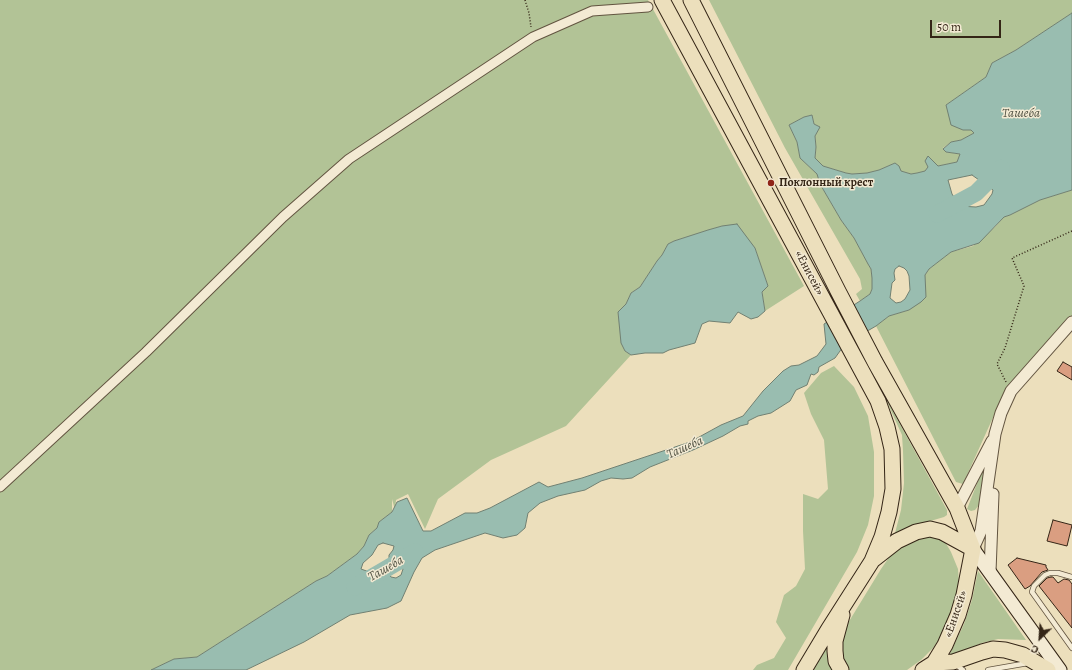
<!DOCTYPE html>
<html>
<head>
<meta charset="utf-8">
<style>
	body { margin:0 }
	#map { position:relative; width:1072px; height:670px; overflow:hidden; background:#ecdfbc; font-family:Alegreya,serif }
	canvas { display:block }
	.north { position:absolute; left:1020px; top:618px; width:40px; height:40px; -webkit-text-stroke:3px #f3ead3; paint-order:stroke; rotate:205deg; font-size:11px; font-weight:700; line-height:16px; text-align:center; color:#342516 }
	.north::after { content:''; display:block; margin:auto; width:14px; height:18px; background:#342516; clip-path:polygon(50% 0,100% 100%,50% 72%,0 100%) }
	.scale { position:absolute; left:930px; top:20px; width:71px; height:18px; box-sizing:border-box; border:2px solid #342516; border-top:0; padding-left:5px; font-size:12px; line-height:14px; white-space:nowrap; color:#342516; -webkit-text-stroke:3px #f3ead3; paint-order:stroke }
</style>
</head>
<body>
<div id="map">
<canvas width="1072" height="670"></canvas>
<div class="north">С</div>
<div class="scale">50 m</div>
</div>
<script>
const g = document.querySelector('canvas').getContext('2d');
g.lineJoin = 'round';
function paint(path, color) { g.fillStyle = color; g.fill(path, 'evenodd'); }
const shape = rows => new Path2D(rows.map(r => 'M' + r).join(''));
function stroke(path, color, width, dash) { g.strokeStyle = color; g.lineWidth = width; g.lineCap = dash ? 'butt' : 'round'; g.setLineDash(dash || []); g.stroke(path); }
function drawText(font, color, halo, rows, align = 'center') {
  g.font = font + ' Alegreya,serif'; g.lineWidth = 3; g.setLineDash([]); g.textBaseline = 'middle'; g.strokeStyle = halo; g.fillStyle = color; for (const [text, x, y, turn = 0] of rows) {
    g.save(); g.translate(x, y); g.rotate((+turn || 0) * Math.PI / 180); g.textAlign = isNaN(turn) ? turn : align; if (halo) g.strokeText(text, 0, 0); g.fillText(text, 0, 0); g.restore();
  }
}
paint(shape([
	[0,0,648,0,804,286,765,311,762,291,768,286,755,248,722,226,674,241,668,244,662,255,657,261,640,287,631,293,626,304,618,312,625,351,631,355,566,426,491,460,438,499,425,529,408,494,396,500,395,510,392,499,392,512,379,522,377,528,369,535,364,546,357,554,327,576,316,581,197,657,174,659,151,670,0,670],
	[709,0,1072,0,1072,13,1016,50,992,63,986,77,946,105,963,130,971,130,974,133,961,140,951,142,943,148,946,152,960,154,957,162,938,166,934,163,925,171,917,173,911,174,901,171,895,163,879,170,867,173,852,174,846,173,823,166,815,158,816,147,815,136,819,127,814,124,812,115,804,117,789,125,797,142,800,158,817,174,820,184,841,220,854,238,871,269,873,283,872,289,870,294,860,301,856,294,862,289,860,279,785,148],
	[1072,190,1072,317,1020,373,1000,402,963,484,956,482,876,326,889,316,909,310,925,282,925,275,929,269,951,252,973,246,995,227,1004,217,1010,215,1040,200],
	[834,366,854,387,868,416,874,452,874,496,868,525,857,552,788,670,753,670,757,665,774,658,786,638,776,622,784,595,796,586,805,569,803,531,803,494,818,499,828,489,824,440,811,414,804,393,821,373],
	[884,395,947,510,947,515,944,517,910,527,894,537,901,510,904,483,903,451,902,435],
	[982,471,984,472,982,496,979,505,975,510,971,511,967,509],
	[925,536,938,536,944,540,951,552,958,569,959,583,958,592,950,617,942,635,933,648,921,660,907,670,849,670,842,659,842,638,848,623,881,569,890,556,900,547],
	[978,571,1026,640,998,639,982,643,948,658,964,624,972,600],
	[831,634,833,670,810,670]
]), '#b2c396');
const water = shape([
	[1072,13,1072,190,1040,200,1010,215,1004,217,979,243,951,252,929,269,925,275,926,297,921,302,909,310,889,316,876,326,845,344,835,358,819,367,818,372,814,375,811,374,807,385,796,390,790,401,771,413,758,416,748,421,748,424,740,426,723,436,693,450,650,467,632,478,623,479,611,478,601,481,585,490,558,496,540,503,528,513,525,528,517,535,503,538,485,533,435,550,422,558,414,572,401,601,387,608,350,615,304,642,246,670,151,670,174,659,197,657,316,581,327,576,357,554,364,546,369,535,377,528,379,522,392,512,397,502,407,498,423,531,431,531,465,513,477,513,490,508,539,482,548,487,582,478,690,442,721,425,743,416,763,391,783,371,791,366,799,365,817,356,826,344,824,324,860,301,870,294,872,289,872,278,871,269,868,264,854,238,841,220,820,184,817,174,800,158,797,142,789,125,804,117,812,115,814,124,820,127,815,136,816,147,815,158,823,166,846,173,852,174,867,173,879,170,895,163,899,166,901,171,911,174,917,173,925,171,928,167,925,161,928,156,938,166,957,162,960,154,946,152,943,149,951,142,961,140,974,133,971,130,963,130,951,125,946,105,986,77,992,63,1016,50,1072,13],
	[972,175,993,190,992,194,984,205,976,207,960,206,952,194,948,180,972,175],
	[899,266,904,268,907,271,909,276,910,290,905,299,901,302,896,303,890,298,892,283,895,280,894,273,895,269,899,266],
	[383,543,394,546,393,550,389,555,389,560,400,565,403,569,401,575,396,578,391,577,387,572,377,577,372,573,361,569,363,563,372,555,378,545,383,543],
	[737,224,755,248,768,286,762,292,765,311,758,317,751,319,738,312,730,323,709,321,702,324,695,343,669,350,663,353,645,353,631,355,625,351,621,343,618,312,626,304,631,293,640,287,657,261,662,255,668,244,674,241,708,230,722,226,737,224]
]);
paint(water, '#99bdb0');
stroke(water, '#718072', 1);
stroke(shape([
	[937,214,976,193,1001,168],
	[355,587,415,552]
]), '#99bdb0', 17);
const building = shape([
	[1063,362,1072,367,1072,380,1057,371,1063,362],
	[1053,520,1072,525,1067,546,1047,541,1053,520],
	[1017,558,1046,565,1046,567,1048,570,1042,572,1030,586,1025,589,1008,565,1017,558],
	[1051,577,1053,577,1058,583,1064,579,1069,580,1072,584,1072,628,1039,586,1047,578,1051,577]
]);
paint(building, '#da9e81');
stroke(building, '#342516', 1);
const service = shape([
	[1072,577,1058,573,1050,573,1045,575,1034,586,1032,592,1072,648],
	[955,664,963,670],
	[988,670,1028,663]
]);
const minor = shape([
	[0,487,146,352,283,217,349,159,533,37,592,11,648,7]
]);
const tertiary = shape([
	[957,508,992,441],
	[973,549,981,531,995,434,1001,413,1011,391,1072,322],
	[990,572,993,494]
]);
const secondary = shape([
	[973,549,1060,670]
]);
const trunk = shape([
	[662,0,878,401,887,427,892,449,893,489,889,512,882,537,872,561,828,630,804,670],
	[691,0,838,291,875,362,957,508,973,549,964,595,958,615,945,645,934,663,923,670],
	[874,559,897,541,916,532,930,529,942,532,973,549],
	[934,663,953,662,982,652,993,649,1005,650,1023,655,1048,670],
	[841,670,836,661,835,651,835,641,842,615]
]);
stroke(service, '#625440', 6);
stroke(minor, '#625440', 11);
stroke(tertiary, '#625440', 13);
stroke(secondary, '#342516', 15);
stroke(trunk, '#342516', 17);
stroke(shape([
	[525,0,529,13,531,27],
	[1006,382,997,364,1005,348,1024,286,1012,258,1072,231]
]), '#342516', 1.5, [1, 2]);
stroke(service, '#f3ead3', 4.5);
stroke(minor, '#f3ead3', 9);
stroke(tertiary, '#f3ead3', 11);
stroke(secondary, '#f3ead3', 13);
stroke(trunk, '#ecdfbc', 15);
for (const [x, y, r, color] of [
	[771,183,4,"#8f2418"]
]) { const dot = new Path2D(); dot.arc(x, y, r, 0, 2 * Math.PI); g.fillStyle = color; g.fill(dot); stroke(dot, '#f3ead3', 1.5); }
drawText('bold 12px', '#342516', '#f3ead3', [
	["Поклонный крест",779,183]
], 'left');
drawText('12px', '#342516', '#f3ead3', [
	["«Енисей»",809,273,62],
	["«Енисей»",956,614,-71]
]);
drawText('italic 13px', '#525344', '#f3ead3', [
	["Ташеба",1021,114],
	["Ташеба",685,448,-24],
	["Ташеба",386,569,-30]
]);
</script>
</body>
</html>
